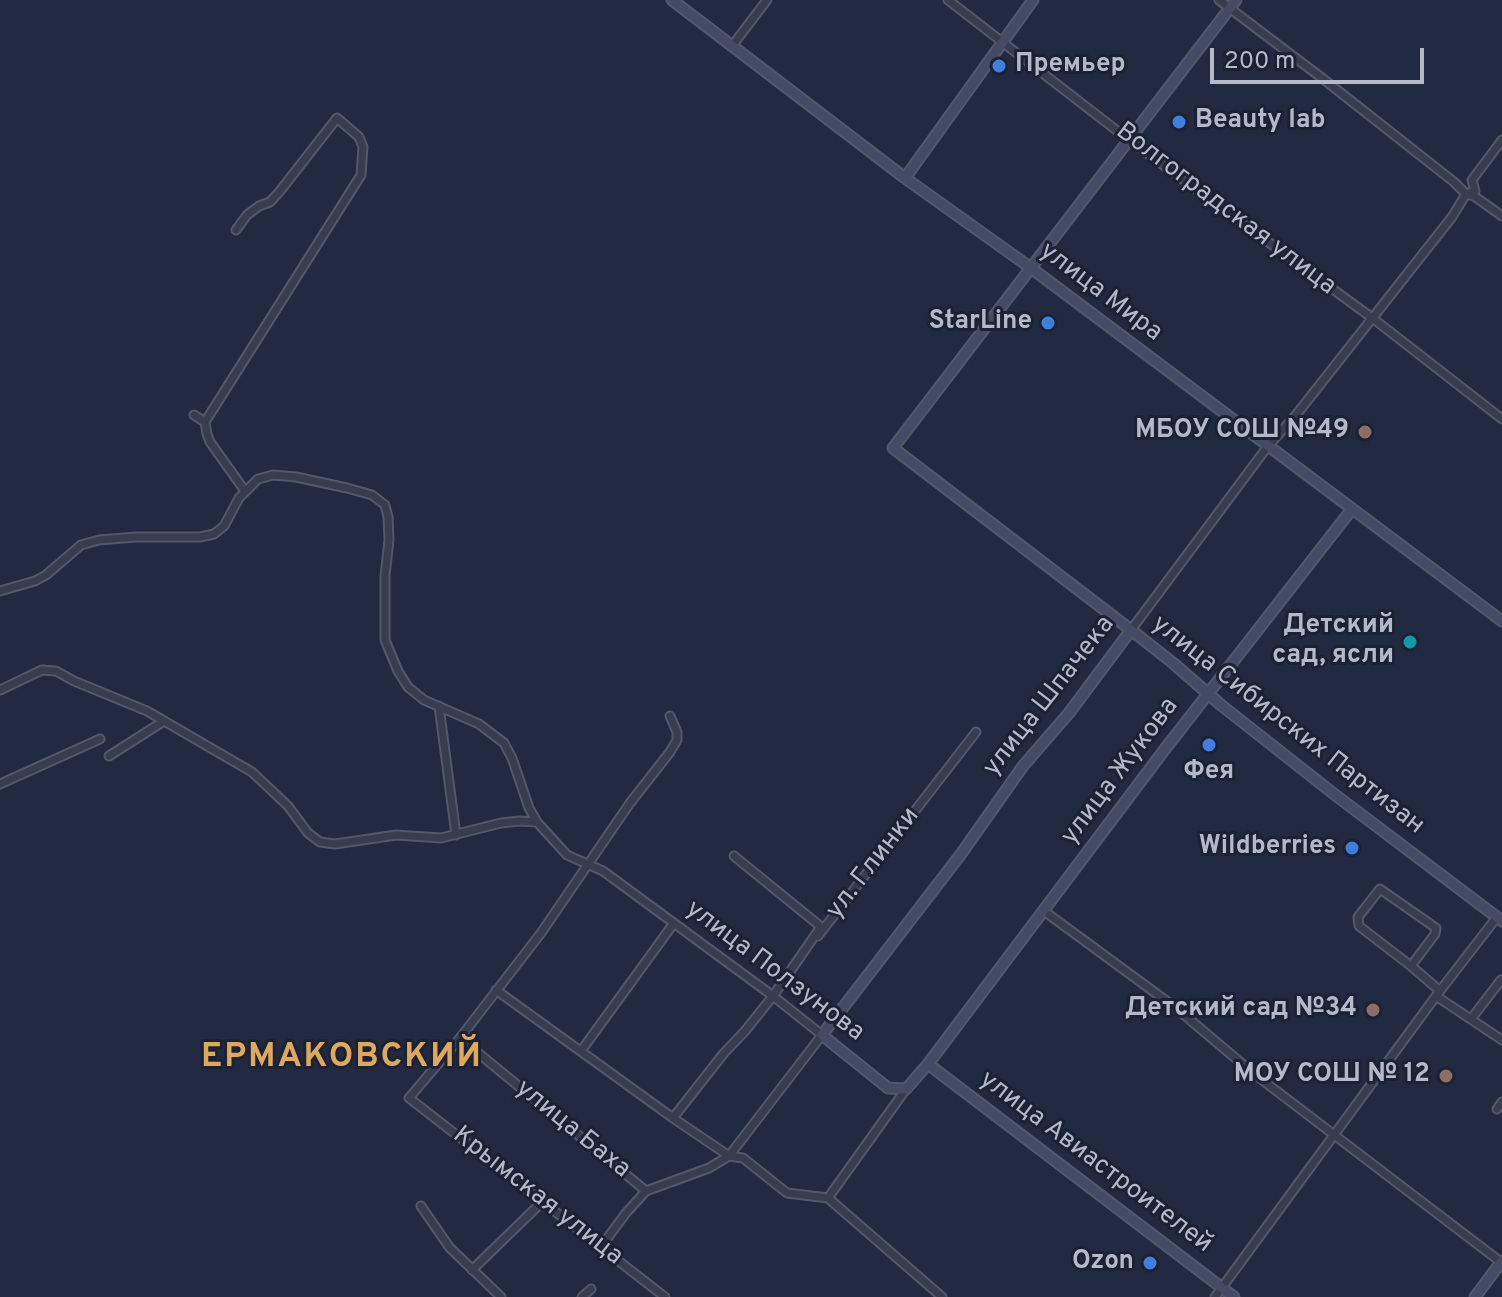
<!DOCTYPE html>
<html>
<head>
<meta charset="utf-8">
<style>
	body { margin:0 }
	#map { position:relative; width:1502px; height:1297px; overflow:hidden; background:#222a41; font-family:Overpass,sans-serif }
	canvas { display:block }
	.scale { position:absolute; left:1210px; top:48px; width:214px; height:36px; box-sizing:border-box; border:4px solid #b3b8cb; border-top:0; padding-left:10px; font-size:24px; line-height:28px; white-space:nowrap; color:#b3b8cb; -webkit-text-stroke:6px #1b2235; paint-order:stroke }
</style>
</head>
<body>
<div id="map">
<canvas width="1502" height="1297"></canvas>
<div class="scale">200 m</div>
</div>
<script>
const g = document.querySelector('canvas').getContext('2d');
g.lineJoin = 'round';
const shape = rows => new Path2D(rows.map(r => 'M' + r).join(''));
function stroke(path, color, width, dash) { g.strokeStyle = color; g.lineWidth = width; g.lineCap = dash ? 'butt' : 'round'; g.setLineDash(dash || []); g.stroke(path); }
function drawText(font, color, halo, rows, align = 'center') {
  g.font = font + ' Overpass,sans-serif'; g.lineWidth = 6; g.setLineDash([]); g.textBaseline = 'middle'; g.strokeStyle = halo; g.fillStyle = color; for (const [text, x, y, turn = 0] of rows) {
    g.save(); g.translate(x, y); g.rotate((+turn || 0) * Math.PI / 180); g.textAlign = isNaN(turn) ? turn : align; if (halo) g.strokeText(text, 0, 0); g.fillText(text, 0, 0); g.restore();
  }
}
const street = shape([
	[948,0,1129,140,1375,320,1502,419],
	[1219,0,1322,78,1454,182,1466,194,1474,196,1502,216],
	[732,46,767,0],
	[236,230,247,215,259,206,270,202,280,191,337,118,359,137,363,147,361,175,205,422,207,434,210,442,245,491],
	[194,415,205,422],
	[0,591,35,581,46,575,81,545,99,540,136,537,200,537,214,534,224,526,239,498,258,479,273,475,296,477,347,488,372,495,385,505,388,517,389,540,385,576,385,640,398,671,408,687,424,700,479,724,504,743,512,758,529,808,537,822,567,855,603,871,773,996,822,1035,729,1156,709,1168,646,1191,626,1213,600,1248],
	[1131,630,1268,446,1296,415,1452,217,1466,194,1475,191,1472,180,1502,140],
	[0,690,42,670,56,671,74,681,147,711,252,772,288,806,308,833,320,842,335,844,396,835,441,838,501,823,519,821,537,822],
	[439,706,456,835],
	[109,756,164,721],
	[0,784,100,739],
	[1044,911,1176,1008,1253,1073,1502,1263],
	[818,936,976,732],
	[1411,966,1435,934,1436,928,1380,889,1358,917,1359,926,1411,966,1440,991],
	[496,990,673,1118,729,1156,743,1158,787,1193,828,1198,942,1297],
	[1436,996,1502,1040],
	[1471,1019,1501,980,1502,981],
	[460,1038,646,1191],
	[581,1051,674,923],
	[1497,1109,1502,1102],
	[673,1118,724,1053,745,1031,773,996,818,931,820,926,734,856],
	[828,1198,906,1089],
	[421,1206,450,1248,501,1297],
	[472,1270,542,1202],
	[582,1297,591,1289],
	[665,1297,409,1098,460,1038,541,933,630,803,670,752,677,740,677,732,670,716],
	[1215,1297,1436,996,1497,917]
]);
const secondary = shape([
	[672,0,905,178,1031,268,1502,621],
	[1236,0,893,448,1131,630,1173,663,1221,705,1334,794,1502,921],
	[905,178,1033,0],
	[1131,630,1069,713,1023,766,961,854,822,1035,888,1088,906,1089,928,1064,1165,749,1352,509],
	[928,1064,1234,1297],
	[1475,1297,1502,1261]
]);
stroke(street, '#52586b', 11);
stroke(secondary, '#52586b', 13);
stroke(street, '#373d50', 7);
stroke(secondary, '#444b64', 9);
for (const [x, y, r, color] of [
	[999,66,8,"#3f7fe0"],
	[1179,122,8,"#3f7fe0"],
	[1048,323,8,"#3f7fe0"],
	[1365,432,8,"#8d6e63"],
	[1410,642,8,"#0f9aa8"],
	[1209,745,8,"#3f7fe0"],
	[1352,848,8,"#3f7fe0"],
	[1373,1010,8,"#8d6e63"],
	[1446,1076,8,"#8d6e63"],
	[1150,1263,8,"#3f7fe0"]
]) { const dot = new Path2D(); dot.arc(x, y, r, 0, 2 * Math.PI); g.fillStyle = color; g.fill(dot); stroke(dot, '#1b2235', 3); }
drawText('bold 26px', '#b3b8cb', '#1b2235', [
	["Премьер",1015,66,"left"],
	["Beauty lab",1195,122,"left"],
	["StarLine",1032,323],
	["МБОУ СОШ №49",1349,432],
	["Детский",1394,627],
	["сад, ясли",1394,657],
	["Фея",1209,773,"center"],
	["Wildberries",1336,848],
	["Детский сад №34",1357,1010],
	["МОУ СОШ № 12",1430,1076],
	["Ozon",1134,1263]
], 'right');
drawText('26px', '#b3b8cb', '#1b2235', [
	["Волгоградская улица",1225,210,37],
	["улица Мира",1100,293,37],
	["улица Шпачека",1050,697,-52],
	["улица Сибирских Партизан",1287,726,38],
	["улица Жукова",1121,772,-53],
	["ул. Глинки",874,864,-52],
	["улица Ползунова",774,972,37],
	["улица Баха",572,1130,39],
	["улица Авиастроителей",1095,1163,37],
	["Крымская улица",537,1197,38]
]);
g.letterSpacing = '2px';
drawText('bold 34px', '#deaa5a', '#1b2235', [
	["ЕРМАКОВСКИЙ",342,1059]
]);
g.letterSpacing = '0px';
</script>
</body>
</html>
